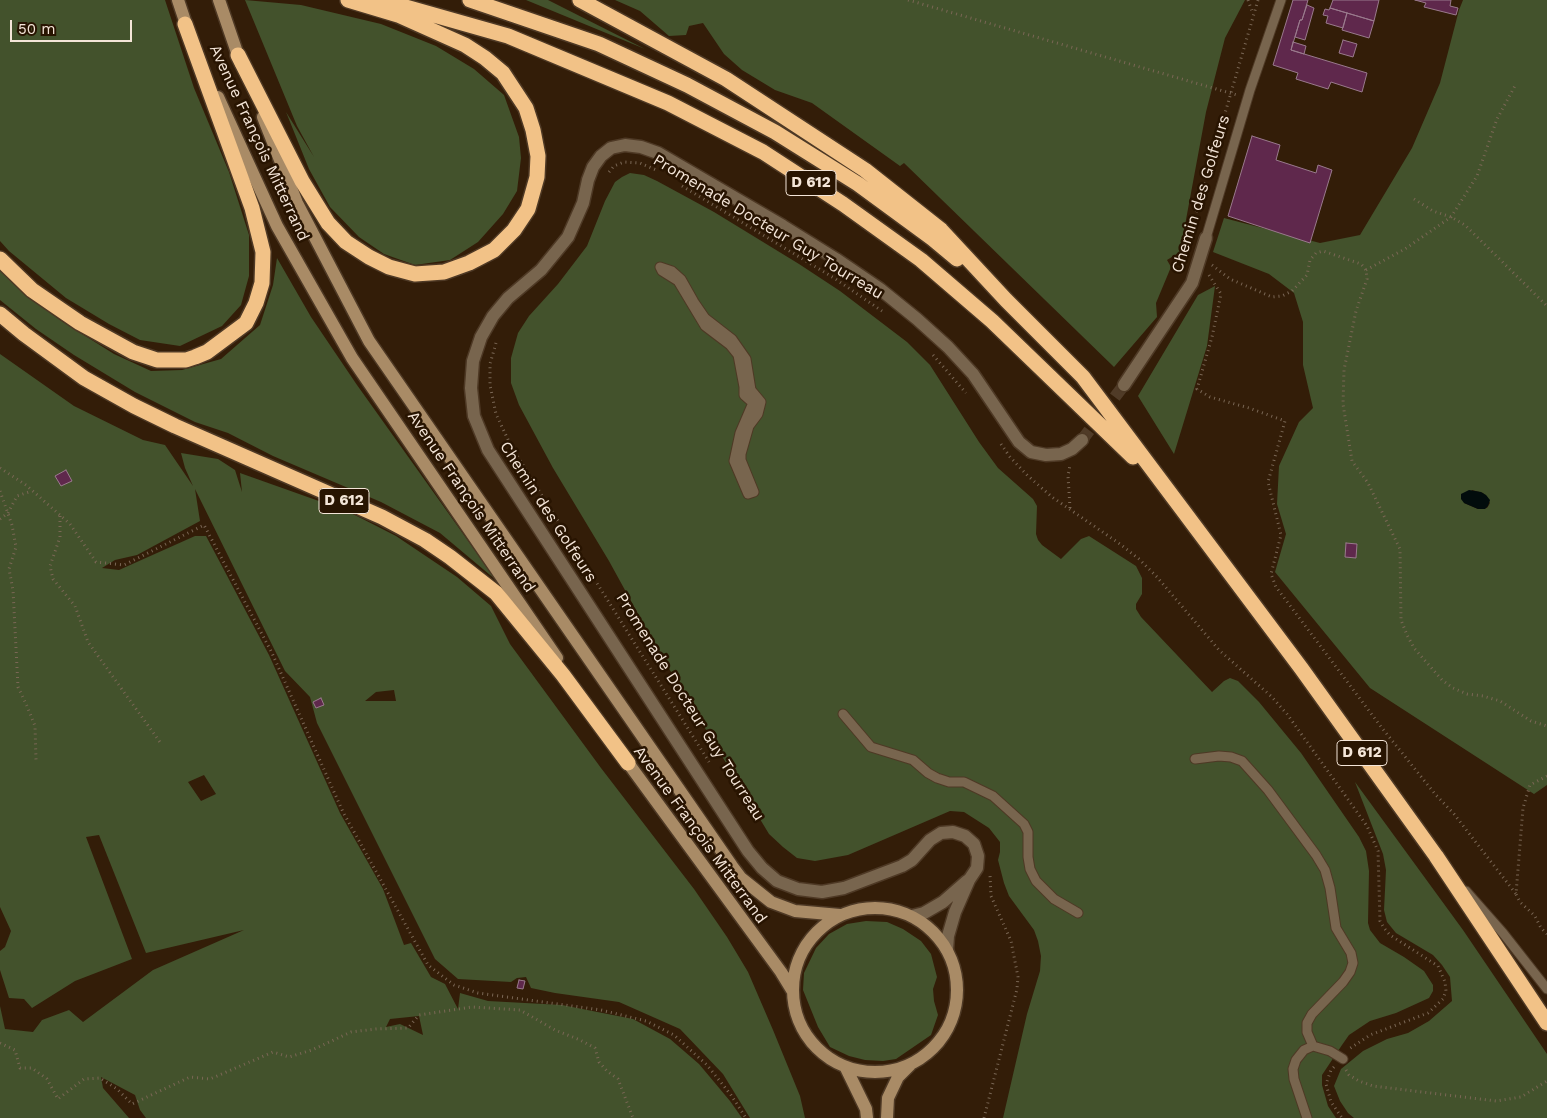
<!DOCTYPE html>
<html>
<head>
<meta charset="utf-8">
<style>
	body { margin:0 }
	#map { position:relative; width:1547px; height:1118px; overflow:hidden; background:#331d08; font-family:"Work Sans",sans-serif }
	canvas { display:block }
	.scale { position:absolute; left:10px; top:20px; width:122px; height:22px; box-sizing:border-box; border:2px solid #f4e5d8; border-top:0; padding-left:6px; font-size:15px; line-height:18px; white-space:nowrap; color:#f4e5d8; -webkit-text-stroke:4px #281401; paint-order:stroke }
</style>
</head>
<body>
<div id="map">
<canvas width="1547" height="1118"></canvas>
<div class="scale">50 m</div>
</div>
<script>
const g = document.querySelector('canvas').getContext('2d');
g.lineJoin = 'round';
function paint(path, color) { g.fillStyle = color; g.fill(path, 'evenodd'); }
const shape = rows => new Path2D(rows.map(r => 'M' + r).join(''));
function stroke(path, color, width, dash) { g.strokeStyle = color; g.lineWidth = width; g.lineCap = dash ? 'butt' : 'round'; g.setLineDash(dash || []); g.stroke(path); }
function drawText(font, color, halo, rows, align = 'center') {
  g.font = font + ' "Work Sans",sans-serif'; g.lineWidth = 5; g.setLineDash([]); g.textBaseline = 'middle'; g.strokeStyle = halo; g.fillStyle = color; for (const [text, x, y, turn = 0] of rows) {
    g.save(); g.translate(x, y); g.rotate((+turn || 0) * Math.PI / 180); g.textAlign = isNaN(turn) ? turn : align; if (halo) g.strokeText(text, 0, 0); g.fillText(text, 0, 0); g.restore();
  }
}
paint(shape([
	[0,0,165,0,194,88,229,172,249,235,249,276,241,305,222,326,180,346,140,340,109,324,66,298,9,251,0,241],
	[245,0,301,5,381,24,436,46,474,69,504,95,519,137,521,158,517,191,503,214,478,242,450,260,415,265,384,254,359,237,330,207,309,169,286,112,314,157,297,126],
	[526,0,548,0,645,49],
	[615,0,1245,0,1225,38,1206,112,1180,252,1167,260,1171,267,1156,303,1157,317,1114,367,904,163,900,166,812,103,775,90,742,70,724,54,703,23,689,26,686,35,669,36,640,11],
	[1463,0,1547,0,1547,785,1534,794,1370,688,1275,572,1286,534,1277,504,1279,466,1299,422,1313,408,1303,365,1303,322,1294,293,1269,274,1213,252,1224,218,1320,243,1360,235,1412,148,1440,83,1459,10],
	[1472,490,1483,493,1490,503,1487,508,1478,509,1464,503],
	[630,173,644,175,657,181,714,212,799,264,840,291,907,342,930,365,979,442,998,468,1033,499,1037,506,1036,534,1038,540,1042,545,1061,559,1081,539,1089,536,1136,566,1142,578,1142,594,1136,604,1136,609,1141,617,1212,692,1224,681,1230,678,1238,681,1259,702,1301,753,1359,837,1366,851,1369,871,1368,923,1370,930,1380,943,1404,957,1424,971,1433,985,1433,991,1429,998,1396,1013,1370,1021,1349,1035,1342,1045,1322,1075,1322,1085,1328,1106,1336,1118,1003,1118,1027,1014,1040,971,1041,956,1038,941,1034,930,1009,896,1004,883,998,860,1000,852,1000,842,989,828,964,812,950,811,848,855,815,861,797,858,783,847,769,834,659,652,609,561,553,468,519,405,511,383,511,358,518,333,529,316,558,284,587,246,605,201,615,182,622,177],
	[277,258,311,317,357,385,496,580,440,533,381,502,273,456,228,433,195,422,135,392,74,355,36,329,0,300,0,270,24,293,60,320,114,354,151,371,182,370,221,359,260,325,273,285],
	[1215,286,1207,346,1174,454,1138,396,1198,295],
	[0,354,74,406,143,440,165,445,193,486,185,468,181,453,218,459,235,470,242,492,240,473,347,511,396,536,457,577,491,606,510,644,601,768,694,889,727,937,748,972,773,1030,800,1096,805,1118,750,1118,723,1074,680,1029,619,1002,555,993,531,988,526,977,517,978,511,982,458,979,435,959,317,723,310,697,285,671,195,489,200,521,137,555,115,560,102,568,119,570,195,536,206,536,269,655,340,813,383,889,404,945,411,943,431,977,445,984,458,1009,460,993,488,1001,562,1005,633,1019,670,1039,699,1064,730,1101,742,1118,146,1118,140,1110,135,1095,101,1077,103,1088,129,1118,0,1118,0,1006,5,1029,33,1032,42,1020,69,1010,83,1022,153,970,244,930,146,953,99,835,86,837,132,959,75,981,32,1008,24,999,9,998,0,970,0,951,5,947,11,931,0,907],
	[394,690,396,701,365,701,376,692],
	[204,775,216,794,201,801,188,782],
	[419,1016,423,1035,400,1024,386,1027,390,1019],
	[1355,782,1463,930,1547,1054,1547,1118,1354,1118,1348,1113,1340,1101,1334,1086,1341,1069,1363,1051,1387,1039,1408,1033,1429,1021,1452,1001,1450,977,1442,965,1433,955,1396,933,1387,922,1384,910,1386,870,1383,854],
	[866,921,887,922,903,929,921,941,931,954,937,977,933,989,934,1001,938,1015,931,1035,896,1059,883,1061,865,1060,849,1056,830,1047,818,1027,803,990,804,973,816,948,829,934,847,924]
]), '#43522c');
paint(shape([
	[1469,490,1481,492,1486,495,1490,500,1488,506,1485,509,1478,509,1464,503,1461,499,1461,494]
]), '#020c0c');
const building = shape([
	[1293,0,1308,0,1302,20,1300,20,1291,50,1367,73,1362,92,1331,82,1328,89,1296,79,1298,73,1273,65,1293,0],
	[1333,0,1379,0,1374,21,1330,8,1333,0],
	[1415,0,1451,0,1450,6,1458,8,1456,15,1424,7,1426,3,1415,0],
	[1307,5,1314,8,1305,40,1295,37,1300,20,1302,20,1307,5],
	[1330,8,1347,13,1343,28,1326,23,1328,16,1323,15,1325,9,1329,10,1330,8],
	[1347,13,1374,21,1369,38,1342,30,1347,13],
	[1343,40,1357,44,1353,57,1339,53,1343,40],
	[1293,42,1306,46,1304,54,1291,50,1293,42],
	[1252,136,1280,145,1276,160,1316,173,1318,165,1332,170,1310,243,1228,216,1252,136],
	[66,470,72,481,61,486,55,476,66,470],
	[1346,543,1357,544,1356,558,1345,557,1346,543],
	[321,698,324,705,316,708,313,702,321,698],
	[519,980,525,981,523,989,517,988,519,980]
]);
paint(building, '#5f284c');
stroke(building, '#9a7a8d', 1);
stroke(shape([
	[1082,440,1124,385]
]), '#503b27', 12, [12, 6]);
const lane = shape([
	[1206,238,1250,90,1281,0],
	[660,267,672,271,681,279,694,302,705,318,732,339,746,359,751,390,761,402,758,414,749,426,741,454,741,460,754,492,748,494,734,461,740,433,752,405,752,402,744,395,744,387,738,355,730,345,705,326,678,281,662,271,660,267],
	[843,714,871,747,913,760,928,773,937,778,949,782,964,782,993,796,1024,824,1028,832,1028,857,1030,869,1036,881,1054,899,1078,913],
	[1195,759,1219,756,1231,757,1242,761,1268,790,1316,855,1325,870,1330,888,1336,928,1351,953,1353,963,1350,972,1343,982,1312,1014,1307,1023,1307,1032,1313,1046],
	[1466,891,1503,933,1547,989],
	[1307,1118,1294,1079,1293,1069,1296,1060,1304,1050,1313,1046,1330,1051,1343,1059]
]);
const street = shape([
	[1124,385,1192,283,1206,238],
	[912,916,924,913,943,902,967,881],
	[947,950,948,936,955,912,969,880,977,868,978,856,974,844,965,836,953,832,941,833,930,840,912,860,902,866,844,888,822,892,798,889,777,881,762,868,748,851,488,450,474,416,471,388,473,361,481,337,493,316,508,298,541,270,568,237,583,203,588,180,593,167,601,156,611,148,625,145,641,147,658,153,783,226,836,259,880,289,917,319,948,347,973,374,1019,442,1031,452,1046,455,1061,454,1072,449,1082,440]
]);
const secondary = shape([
	[178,0,189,33],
	[219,0,241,64],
	[218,97,277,226,352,358,557,658],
	[263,117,297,203,369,341,732,866,741,878,771,902,795,911,840,915],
	[623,756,781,972,792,990],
	'793 990a82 82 0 1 1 164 0a82 82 0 1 1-164 0Z',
	[846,1068,866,1109,867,1118],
	[887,1118,888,1098,898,1077,910,1065]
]);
const highway = shape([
	[381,0,508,36,668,103,763,152,843,204,921,260,992,321,1133,457],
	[470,0,599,44,687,85,775,132,858,184,933,239,957,259],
	[580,0,726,79,865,170,941,230,1006,300,1083,377,1301,668,1436,856,1547,1023],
	[238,55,302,181,328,223,346,242,369,257,389,267,415,274,444,272,469,263,494,250,514,230,528,209,537,177,538,156,533,130,526,108,503,73,485,58,465,45,398,15,348,0],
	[0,259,32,290,80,323,133,352,157,360,186,360,195,357,207,352,246,323,256,303,262,283,263,252,252,208,185,24],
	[0,314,24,334,84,378,134,406,175,426,382,517,425,540,450,557,496,593,563,675,628,763]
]);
stroke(lane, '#4e3925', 11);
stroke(street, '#4e3925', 15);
stroke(secondary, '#4e3925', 15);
stroke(highway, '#4e3925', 18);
stroke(shape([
	[908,0,1237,95],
	[1248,0,1253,14],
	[609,172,614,166,624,162,640,163,656,170],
	[682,186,834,278,882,311],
	[1414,199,1433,211,1451,217,1465,225,1547,306],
	[1193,232,1196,213,1258,0],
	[1212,265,1230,279,1272,297,1282,296,1292,291,1307,275,1310,260,1316,253,1323,251,1361,264,1366,270,1367,279,1356,311,1344,370,1343,404,1352,461,1368,483,1400,549,1401,620,1407,635,1414,648,1442,680,1453,688,1467,694,1483,696,1500,701,1531,721,1547,726],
	[1366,270,1405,249,1451,217,1477,176,1497,119,1516,84],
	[1209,275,1221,294,1212,337,1197,389,1210,397,1249,408,1285,421,1268,482,1281,535,1271,574,1276,587,1382,728,1435,794,1454,814,1516,894],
	[496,343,490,364,490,385,496,414,511,446,709,762],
	[933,355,966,393],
	[1001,444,1010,457,1028,476,1052,497,1120,544,1139,559,1157,577,1219,650,1272,697,1287,714,1367,826,1378,851,1380,921,1384,928,1390,935,1438,966,1445,982,1446,991,1443,999,1428,1013,1370,1035,1349,1049],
	[0,468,26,485,70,524,96,562,124,565,204,525,272,653,343,812,428,965,454,985,478,993,601,1010,646,1021,674,1035,707,1065,731,1095,746,1118],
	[0,491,12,525,16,547,9,569,13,590,18,687,27,706,35,726,36,760],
	[1070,508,1068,476,1070,465],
	[60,516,60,537,50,566,53,579,75,606,88,642,162,745],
	[0,519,8,513,17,496,32,491],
	[1547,776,1530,785,1523,808,1516,894,1520,902,1535,916,1541,928,1547,934],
	[0,1043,15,1050,20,1068,32,1068,47,1079,58,1099,84,1079,100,1078,117,1089,132,1104,190,1077,210,1079,273,1052,289,1057,312,1050,351,1032,376,1029,408,1028,419,1015,472,1007,520,1010,555,1030,580,1040,595,1048,599,1062,607,1071,618,1079,633,1118],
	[1334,1067,1331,1070,1326,1084,1331,1102,1342,1118],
	[1346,1070,1349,1075,1359,1081,1373,1086,1496,1101,1521,1097,1547,1081],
	[984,1118,1017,989,1018,977,1011,941,991,896,990,875]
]), '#7a6755', 3, [1, 4]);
stroke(lane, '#78654e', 9);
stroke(street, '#78654e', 12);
stroke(secondary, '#a98b66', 12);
stroke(highway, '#f2c287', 15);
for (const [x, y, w] of [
	[811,183,50],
	[344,501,50],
	[1362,753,50]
]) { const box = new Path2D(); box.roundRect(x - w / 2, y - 12.5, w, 25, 4); g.fillStyle = '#281401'; g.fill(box); stroke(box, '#f4e5d8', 1); }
drawText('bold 15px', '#f4e5d8', null, [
	["D 612",811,183],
	["D 612",344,501],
	["D 612",1362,753]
]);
drawText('16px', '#f4e5d8', '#281401', [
	["Avenue François Mitterrand",259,143,65],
	["Chemin des Golfeurs",1201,194,-73],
	["Promenade Docteur Guy Tourreau",768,227,31],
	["Avenue François Mitterrand",471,502,56],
	["Chemin des Golfeurs",548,512,57],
	["Promenade Docteur Guy Tourreau",690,707,58],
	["Avenue François Mitterrand",700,835,54]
]);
</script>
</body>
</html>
